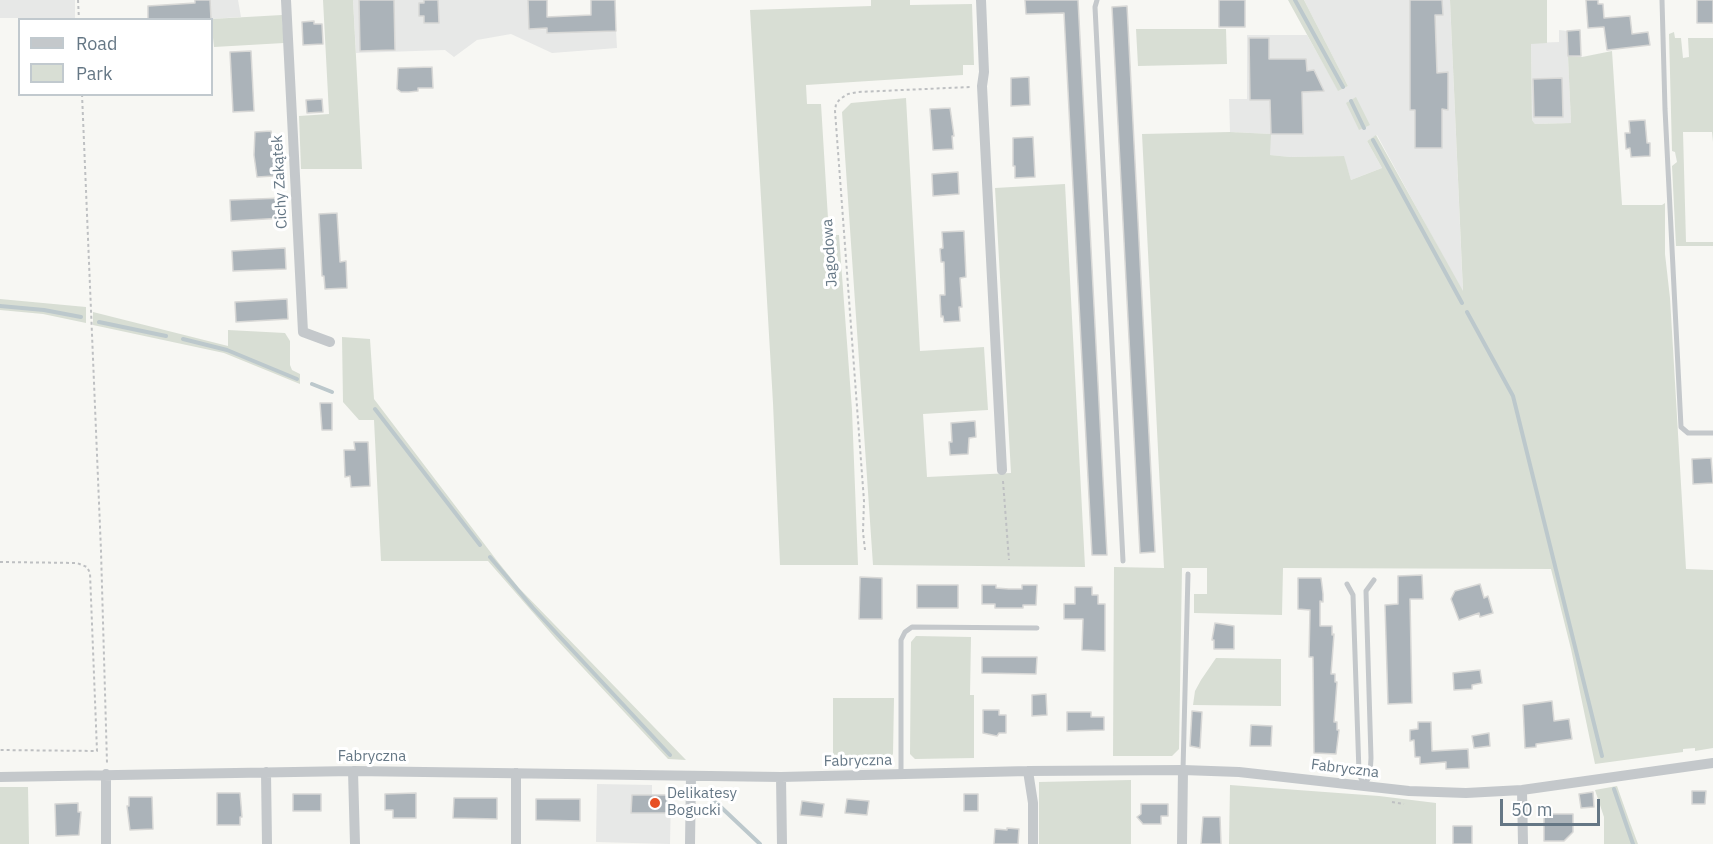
<!DOCTYPE html>
<html>
<head>
<meta charset="utf-8">
<style>
	body { margin:0 }
	#map { position:relative; width:1713px; height:844px; overflow:hidden; background:#f7f7f3; font-family:"IBM Plex Sans",sans-serif }
	canvas { display:block }
	.legend { position:absolute; left:18px; top:18px; width:195px; height:78px; box-sizing:border-box; background:#fff; border:2px solid #c1c9ce; margin:0; padding:8px 10px; list-style:none; font-size:18px; color:#657785 }
	.legend li { display:flex; align-items:center; gap:12px; height:30px }
	.legend b { width:30px; border:2px solid #c1c9ce }
	.scale { position:absolute; left:1500px; top:799px; width:100px; height:27px; box-sizing:border-box; border:3px solid #657785; border-top:0; padding-left:8px; font-size:18px; line-height:21px; white-space:nowrap; color:#657785; -webkit-text-stroke:4px #fff; paint-order:stroke }
</style>
</head>
<body>
<div id="map">
<canvas width="1713" height="844"></canvas>
<ul class="legend">
<li><b style="height:8px;background:#c4c8cb"></b>Road</li>
<li><b style="height:16px;background:#d8ded4"></b>Park</li>
</ul>
<div class="scale">50 m</div>
</div>
<script>
const g = document.querySelector('canvas').getContext('2d');
g.lineJoin = 'round';
function paint(path, color) { g.fillStyle = color; g.fill(path, 'evenodd'); }
const shape = rows => new Path2D(rows.map(r => 'M' + r).join(''));
function stroke(path, color, width, dash) { g.strokeStyle = color; g.lineWidth = width; g.lineCap = dash ? 'butt' : 'round'; g.setLineDash(dash || []); g.stroke(path); }
function drawText(font, color, halo, rows, align = 'center') {
  g.font = font + ' "IBM Plex Sans",sans-serif'; g.lineWidth = 6; g.setLineDash([]); g.textBaseline = 'middle'; g.strokeStyle = halo; g.fillStyle = color; for (const [text, x, y, turn = 0] of rows) {
    g.save(); g.translate(x, y); g.rotate((+turn || 0) * Math.PI / 180); g.textAlign = isNaN(turn) ? turn : align; if (halo) g.strokeText(text, 0, 0); g.fillText(text, 0, 0); g.restore();
  }
}
paint(shape([
	[0,0,75,0,75,18,0,18],
	[210,0,238,0,241,17,211,19],
	[353,0,528,0,530,29,588,30,588,32,616,31,617,48,552,53,511,34,477,40,454,57,445,50,356,53],
	[1304,0,1450,0,1463,293,1377,135,1367,141,1382,168,1351,180,1343,156,1290,157,1270,155,1270,134,1230,132,1229,99,1247,99,1247,35,1307,35,1338,90,1348,86],
	[1559,30,1567,31,1571,123,1535,124,1532,120,1531,43,1559,42],
	[597,784,652,785,652,795,671,795,670,844,596,842]
]), '#e7e8e7');
paint(shape([
	[323,0,353,0,362,169,301,169,299,116,329,114],
	[871,0,910,0,910,5,972,4,974,65,963,65,963,75,806,85,807,104,821,104,829,235,839,235,852,410,858,565,780,565,773,403,750,10,871,6],
	[1288,0,1304,0,1348,86,1338,91],
	[1450,0,1547,0,1547,43,1531,44,1532,120,1535,124,1571,123,1568,56,1582,57,1612,51,1622,205,1662,205,1665,203,1665,254,1670,298,1686,569,1713,570,1713,748,1695,751,1695,748,1683,749,1683,752,1595,764,1571,649,1551,569,1283,568,1282,615,1194,613,1194,594,1207,594,1207,568,1182,568,1179,749,1172,756,1113,756,1114,567,1164,568,1142,134,1230,132,1271,134,1270,155,1290,157,1344,156,1351,180,1382,168,1367,141,1376,135,1463,291],
	[282,15,284,43,214,47,211,19],
	[1136,29,1226,29,1227,64,1138,66],
	[1674,32,1675,38,1681,38,1683,58,1689,57,1688,38,1713,38,1713,142,1712,132,1683,132,1686,242,1713,242,1713,246,1676,246,1672,166,1677,162,1675,152,1672,151,1669,34],
	[1356,97,1370,125,1359,130,1346,103],
	[906,98,920,351,984,347,988,410,923,414,927,477,1011,473,995,188,1065,184,1085,567,873,565,842,112,851,103],
	[0,299,86,307,86,323,43,314,0,310],
	[93,312,228,346,228,330,285,333,290,341,290,365,292,370,300,374,300,384,224,353,93,325],
	[342,337,370,339,374,399,498,562,519,588,686,760,668,759,556,639,488,561,381,561,374,420,359,420,343,402],
	[916,636,971,637,970,695,974,695,974,758,915,759,910,754,911,642],
	[1216,658,1281,659,1281,706,1193,705,1195,691,1201,680],
	[833,698,894,698,893,754,887,761,833,762],
	[1131,780,1131,844,1039,844,1039,782],
	[1230,785,1379,796,1436,803,1436,844,1229,844],
	[1617,786,1629,820,1638,844,1604,844,1604,817,1595,790],
	[0,787,28,787,29,844,0,844]
]), '#d8ded4');
stroke(shape([
	[1295,0,1343,87],
	[1351,101,1364,128],
	[1373,140,1462,303],
	[0,306,44,310,81,317],
	[1467,312,1513,396,1602,756],
	[99,322,166,336],
	[183,339,227,350,297,379],
	[312,384,332,392],
	[375,409,480,545],
	[490,557,533,608,670,755],
	[1614,789,1633,844],
	[706,793,760,844]
]), '#bcc8cc', 4);
const building = shape([
	[195,0,210,0,211,19,148,20,148,6,195,3,195,0],
	[359,0,394,0,395,50,360,51,359,0],
	[424,0,438,0,439,23,424,23,424,16,419,16,419,3,424,3,424,0],
	[528,0,547,0,547,17,591,15,591,0,615,0,616,31,547,33,547,28,529,29,528,0],
	[1025,0,1078,0,1107,555,1092,555,1064,13,1026,14,1025,0],
	[1219,0,1245,0,1245,27,1219,27,1219,0],
	[1410,0,1442,0,1443,15,1435,15,1437,73,1448,72,1448,110,1442,109,1442,148,1415,148,1415,110,1410,110,1410,0],
	[1586,0,1598,0,1598,4,1603,4,1604,18,1630,16,1632,34,1648,32,1650,45,1607,50,1604,27,1588,28,1586,0],
	[1697,0,1713,0,1713,23,1697,23,1697,0],
	[1127,6,1155,552,1140,553,1112,7,1127,6],
	[314,21,314,24,322,24,323,44,303,45,302,22,314,21],
	[1580,30,1581,56,1568,56,1567,31,1580,30],
	[1249,38,1269,38,1269,59,1306,59,1307,71,1314,70,1324,91,1302,92,1303,134,1271,134,1270,100,1250,100,1249,38],
	[251,51,254,111,233,112,230,52,251,51],
	[432,67,433,88,418,88,418,91,409,92,401,92,397,89,398,68,432,67],
	[1029,77,1030,105,1011,106,1011,78,1029,77],
	[1562,78,1563,117,1534,117,1533,79,1562,78],
	[322,99,323,112,307,113,306,100,322,99],
	[950,108,954,136,952,136,953,149,933,150,930,109,950,108],
	[1645,120,1647,143,1650,143,1650,156,1631,157,1630,148,1626,149,1625,133,1630,133,1629,121,1645,120],
	[271,131,272,138,274,138,275,168,273,168,274,176,257,177,254,155,255,132,271,131],
	[1033,137,1035,177,1015,178,1015,166,1013,166,1013,138,1033,137],
	[958,172,959,194,933,196,932,174,958,172],
	[282,198,283,218,231,221,230,200,282,198],
	[337,213,340,262,346,261,347,288,325,289,324,276,322,276,319,214,337,213],
	[964,231,966,277,960,278,962,307,959,307,960,321,944,322,943,316,941,317,940,295,945,295,944,262,941,262,940,249,943,248,942,232,964,231],
	[285,248,286,269,233,271,232,251,285,248],
	[287,299,288,319,236,322,235,302,287,299],
	[320,403,332,403,332,430,322,430,320,403],
	[975,421,976,437,969,438,968,454,950,455,949,442,952,442,951,423,975,421],
	[354,442,368,442,370,486,351,487,350,476,345,477,344,450,355,450,354,442],
	[1711,458,1713,483,1693,484,1692,459,1711,458],
	[1422,575,1423,599,1410,599,1412,703,1388,704,1385,605,1398,604,1398,576,1422,575],
	[860,577,882,578,882,619,859,619,860,577],
	[1298,578,1321,578,1323,594,1323,602,1320,601,1320,626,1332,626,1332,635,1334,634,1331,674,1335,674,1335,682,1337,682,1334,722,1337,722,1337,730,1339,730,1336,754,1314,753,1313,657,1309,657,1310,610,1298,609,1298,578],
	[1480,584,1484,598,1488,596,1493,613,1480,617,1479,613,1459,620,1451,599,1455,591,1480,584],
	[917,585,958,585,958,608,917,608,917,585],
	[982,585,996,585,996,588,1009,589,1022,589,1022,585,1037,585,1036,605,1023,605,1023,608,995,608,995,604,982,604,982,585],
	[1075,587,1092,587,1092,595,1098,595,1098,604,1105,604,1105,651,1082,650,1083,619,1064,619,1064,604,1075,604,1075,587],
	[1215,623,1234,626,1234,649,1214,649,1214,640,1212,640,1215,623],
	[982,657,1037,657,1036,674,982,673,982,657],
	[1480,670,1482,683,1472,685,1472,689,1454,690,1453,673,1480,670],
	[1046,694,1047,715,1032,716,1032,695,1046,694],
	[1552,701,1554,721,1569,719,1572,739,1536,744,1536,747,1525,748,1523,705,1552,701],
	[983,710,999,710,999,715,1006,715,1006,733,999,733,997,736,983,733,983,710],
	[1192,711,1202,712,1200,748,1190,746,1192,711],
	[1067,712,1091,712,1091,717,1104,717,1104,730,1067,731,1067,712],
	[1418,722,1431,722,1432,751,1468,749,1469,768,1446,769,1446,762,1420,764,1420,757,1415,757,1414,740,1410,741,1410,730,1418,729,1418,722],
	[1251,725,1272,726,1271,746,1250,746,1251,725],
	[1489,733,1490,746,1474,748,1472,736,1489,733],
	[1692,791,1706,791,1705,804,1692,804,1692,791],
	[1593,792,1594,807,1581,808,1579,794,1593,792],
	[217,793,240,793,242,817,240,817,240,825,217,825,217,793],
	[416,793,416,818,393,818,393,810,385,810,385,794,416,793],
	[293,794,321,794,321,811,293,811,293,794],
	[964,794,978,794,978,811,964,811,964,794],
	[632,795,671,795,671,813,631,813,632,795],
	[129,797,152,797,153,829,130,830,127,806,129,806,129,797],
	[454,798,497,798,497,819,453,818,454,798],
	[536,799,580,799,580,821,536,820,536,799],
	[847,799,869,801,867,815,845,813,847,799],
	[802,801,824,804,822,817,800,815,802,801],
	[78,803,78,812,81,812,79,835,56,836,55,804,78,803],
	[1141,804,1168,804,1168,816,1161,816,1161,824,1143,824,1137,817,1141,814,1141,804],
	[1544,814,1573,814,1573,832,1564,841,1544,841,1544,814],
	[1203,817,1220,817,1221,844,1201,844,1203,817],
	[1453,826,1472,826,1472,844,1453,844,1453,826],
	[1007,828,1019,829,1018,844,994,844,995,829,1007,830,1007,828]
]);
paint(building, '#abb3b9');
stroke(building, '#d8d8d6', 1.5);
stroke(shape([
	[78,0,79,20],
	[82,94,101,551,107,763],
	[1003,481,1009,560],
	[865,550,863,532,864,501,835,111,836,104,840,99,848,94,858,92,970,87],
	[0,562,77,563,87,567,90,573,97,751,0,750],
	[1392,802,1404,804]
]), '#bec0c2', 2, [3, 3]);
stroke(shape([
	[1097,0,1095,7,1123,561],
	[1662,0,1665,109,1681,427,1688,433,1713,433],
	[1347,584,1353,595,1359,773,1364,786],
	[1183,770,1188,574],
	[901,774,901,640,905,632,912,627,1037,628],
	[1364,786,1370,775,1371,758,1366,591,1374,580]
]), '#c4c8cb', 5);
stroke(shape([
	[286,0,303,332,330,342],
	[981,0,984,72,982,86,1002,470],
	[353,771,355,844],
	[1028,771,1033,803,1033,844],
	[266,772,267,844],
	[0,777,353,771,781,777,1028,771,1183,770,1239,772,1409,791,1466,793,1522,790,1713,763],
	[781,777,782,844],
	[1522,790,1523,844],
	[106,844,106,774],
	[516,844,516,773],
	[690,844,691,776],
	[1182,844,1183,770]
]), '#c4c8cb', 10);
for (const [x, y, r, color] of [
	[655,803,6,"#e74f23"]
]) { const dot = new Path2D(); dot.arc(x, y, r, 0, 2 * Math.PI); g.fillStyle = color; g.fill(dot); stroke(dot, '#fff', 2); }
drawText('15px', '#657785', '#fff', [
	["Cichy Zakątek",280,182,-93],
	["Jagodowa",830,253,-94],
	["Fabryczna",372,757],
	["Fabryczna",858,761,-1],
	["Fabryczna",1345,769,7]
]);
drawText('15px', '#657785', '#fff', [
	["Delikatesy",667,794],
	["Bogucki",667,811]
], 'left');
</script>
</body>
</html>
